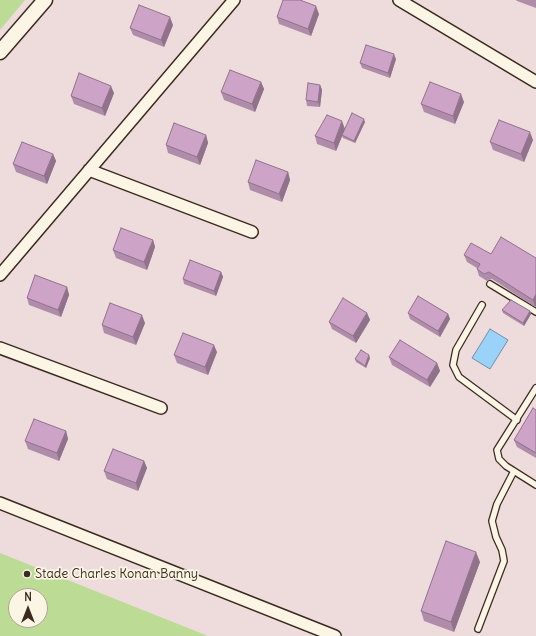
<!DOCTYPE html>
<html>
<head>
<meta charset="utf-8">
<style>
	body { margin:0 }
	#map { position:relative; width:536px; height:636px; overflow:hidden; background:#eedcdc; font-family:Delius,sans-serif }
	canvas { display:block }
	.north { position:absolute; left:8px; top:588px; width:40px; height:40px; box-sizing:border-box; background:#fcf5e5; border:1px solid #afa495; border-radius:50%; rotate:0deg; font-size:11px; font-weight:700; line-height:16px; text-align:center; color:#3b2a1e }
	.north::after { content:''; display:block; margin:auto; width:14px; height:18px; background:#3b2a1e; clip-path:polygon(50% 0,100% 100%,50% 72%,0 100%) }
</style>
</head>
<body>
<div id="map">
<canvas width="536" height="636"></canvas>
<div class="north">N</div>
</div>
<script>
const g = document.querySelector('canvas').getContext('2d');
g.lineJoin = 'round';
function paint(path, color) { g.fillStyle = color; g.fill(path, 'evenodd'); }
const shape = rows => new Path2D(rows.map(r => 'M' + r).join(''));
function stroke(path, color, width, dash) { g.strokeStyle = color; g.lineWidth = width; g.lineCap = dash ? 'butt' : 'round'; g.setLineDash(dash || []); g.stroke(path); }
function drawText(font, color, halo, rows, align = 'center') {
  g.font = font + ' Delius,sans-serif'; g.lineWidth = 3.5; g.setLineDash([]); g.textBaseline = 'middle'; g.strokeStyle = halo; g.fillStyle = color; for (const [text, x, y, turn = 0] of rows) {
    g.save(); g.translate(x, y); g.rotate((+turn || 0) * Math.PI / 180); g.textAlign = isNaN(turn) ? turn : align; if (halo) g.strokeText(text, 0, 0); g.fillText(text, 0, 0); g.restore();
  }
}
paint(shape([
	[0,0,25,0,0,30],
	[0,553,208,636,0,636],
	[16,596,40,596,40,620,16,620]
]), '#bcdb94');
const water = shape([
	[490,329,508,340,490,369,472,358,490,329]
]);
paint(water, '#9ad2fa');
stroke(water, '#748fa2', 1);
const service = shape([
	[490,284,536,312],
	[482,305,456,350,453,365,459,377,517,420],
	[536,388,497,450,499,459,506,466,536,485],
	[478,629,504,561,502,550,496,537,492,521,497,504,514,471]
]);
const minor = shape([
	[399,0,536,82],
	[89,170,252,232],
	[0,275,234,0],
	[0,348,161,408],
	[0,503,335,636]
]);
const tertiary = shape([
	[0,52,45,0]
]);
stroke(service, '#3b2a1e', 8);
stroke(minor, '#3b2a1e', 14);
stroke(tertiary, '#3b2a1e', 17);
stroke(service, '#fcf5e5', 5.5);
stroke(minor, '#fcf5e5', 11);
stroke(tertiary, '#fcf5e5', 14);
paint(shape([
	[516,0,536,0,536,8,517,1],
	[319,14,311,36,279,24,277,17],
	[173,25,164,47,133,35,130,28],
	[396,59,390,78,362,68,360,63],
	[261,82,264,89,255,112,224,100,221,92],
	[320,85,322,90,320,107,307,106,306,100],
	[114,93,105,116,74,104,71,96],
	[464,102,455,124,424,112,421,104],
	[365,122,355,143,343,138,342,136,336,151,317,144,315,136,345,128],
	[206,135,208,143,200,165,168,153,166,145],
	[533,140,524,162,493,150,490,142],
	[53,154,56,161,47,184,16,172,13,164],
	[288,172,290,180,282,202,250,190,248,182],
	[153,240,155,247,147,270,116,258,113,250],
	[491,254,536,258,535,307,492,279,487,281,479,276,477,269,477,268,467,262,464,255],
	[221,272,223,277,216,296,184,284,183,279],
	[67,287,69,295,61,317,29,305,27,298],
	[502,310,530,311,531,314,524,326,503,313],
	[367,313,370,320,356,343,332,329,329,322],
	[408,313,448,314,450,319,440,337,410,319],
	[145,323,136,345,104,333,102,325],
	[217,352,208,375,177,363,174,355],
	[389,357,437,363,440,371,430,387,392,365],
	[370,358,366,368,356,362,355,359],
	[536,410,536,458,517,447,514,440],
	[66,431,68,439,59,461,28,449,25,441],
	[144,461,147,468,138,491,107,479,104,471],
	[480,562,454,632,424,621,421,611]
]), '#b08cab');
paint(shape([
	[316,6,319,14,311,36,308,29],
	[170,17,173,25,164,47,161,40],
	[394,54,396,59,390,78,388,73],
	[261,82,264,89,255,112,252,104],
	[320,85,322,90,320,107,318,102],
	[111,86,114,93,105,116,102,108],
	[461,94,464,102,455,124,453,116],
	[364,119,365,122,355,143,354,141],
	[342,121,345,129,336,151,334,143],
	[530,132,533,140,524,162,521,154],
	[206,135,208,143,200,165,197,157],
	[53,154,56,161,47,184,44,176],
	[288,172,290,180,282,202,279,194],
	[153,240,155,247,147,270,144,262],
	[221,272,223,277,216,296,214,291],
	[67,287,69,295,61,317,58,310],
	[536,294,536,306,535,307,533,300],
	[530,311,531,314,524,326,523,323],
	[367,313,370,320,356,343,353,336],
	[448,314,450,319,440,337,438,331],
	[142,315,145,323,136,345,133,337],
	[214,345,217,352,208,375,205,367],
	[369,355,370,358,366,368,365,366],
	[437,363,440,371,430,387,427,380],
	[66,431,68,439,59,461,57,453],
	[144,461,147,468,138,491,136,483],
	[476,552,480,562,454,632,451,622]
]), '#90728b');
const building = shape([
	[283,0,300,0,316,6,308,29,277,17,283,0],
	[139,5,170,17,161,40,130,28,139,5],
	[366,45,394,54,388,73,360,63,366,45],
	[230,70,261,82,252,104,221,92,230,70],
	[79,73,111,86,102,108,71,96,79,73],
	[430,82,461,94,453,116,421,104,430,82],
	[308,83,320,85,318,102,306,100,308,83],
	[352,113,364,119,354,141,342,135,352,113],
	[327,115,342,121,334,143,315,136,327,115],
	[499,120,530,132,521,154,490,142,499,120],
	[174,123,206,135,197,157,166,145,174,123],
	[22,142,53,154,44,176,13,164,22,142],
	[256,160,288,172,279,194,248,182,256,160],
	[121,228,153,240,144,262,113,250,121,228],
	[501,237,536,258,536,294,533,300,489,272,484,274,477,269,480,264,464,255,471,243,491,254,501,237],
	[190,260,221,272,214,291,183,279,190,260],
	[35,275,67,287,58,310,27,298,35,275],
	[418,296,448,314,438,331,408,313,418,296],
	[343,298,367,313,353,336,329,322,343,298],
	[511,300,530,311,523,323,502,310,511,300],
	[110,303,142,315,133,337,102,325,110,303],
	[183,333,214,345,205,367,174,355,183,333],
	[400,340,437,363,427,380,389,357,400,340],
	[361,350,369,355,365,366,355,359,361,350],
	[533,408,536,410,536,453,514,440,533,408],
	[34,419,66,431,57,453,25,441,34,419],
	[113,449,144,461,136,483,104,471,113,449],
	[446,541,476,552,451,622,421,611,446,541]
]);
paint(building, '#cda3c7');
stroke(building, '#90728b', 1);
for (const [x, y, r, color] of [
	[27,574,4,"#3b2a1e"]
]) { const dot = new Path2D(); dot.arc(x, y, r, 0, 2 * Math.PI); g.fillStyle = color; g.fill(dot); stroke(dot, '#fcf5e5', 1.5); }
drawText('13px', '#3b2a1e', '#fcf5e5', [
	["Stade Charles Konan Banny",35,574]
], 'left');
</script>
</body>
</html>
